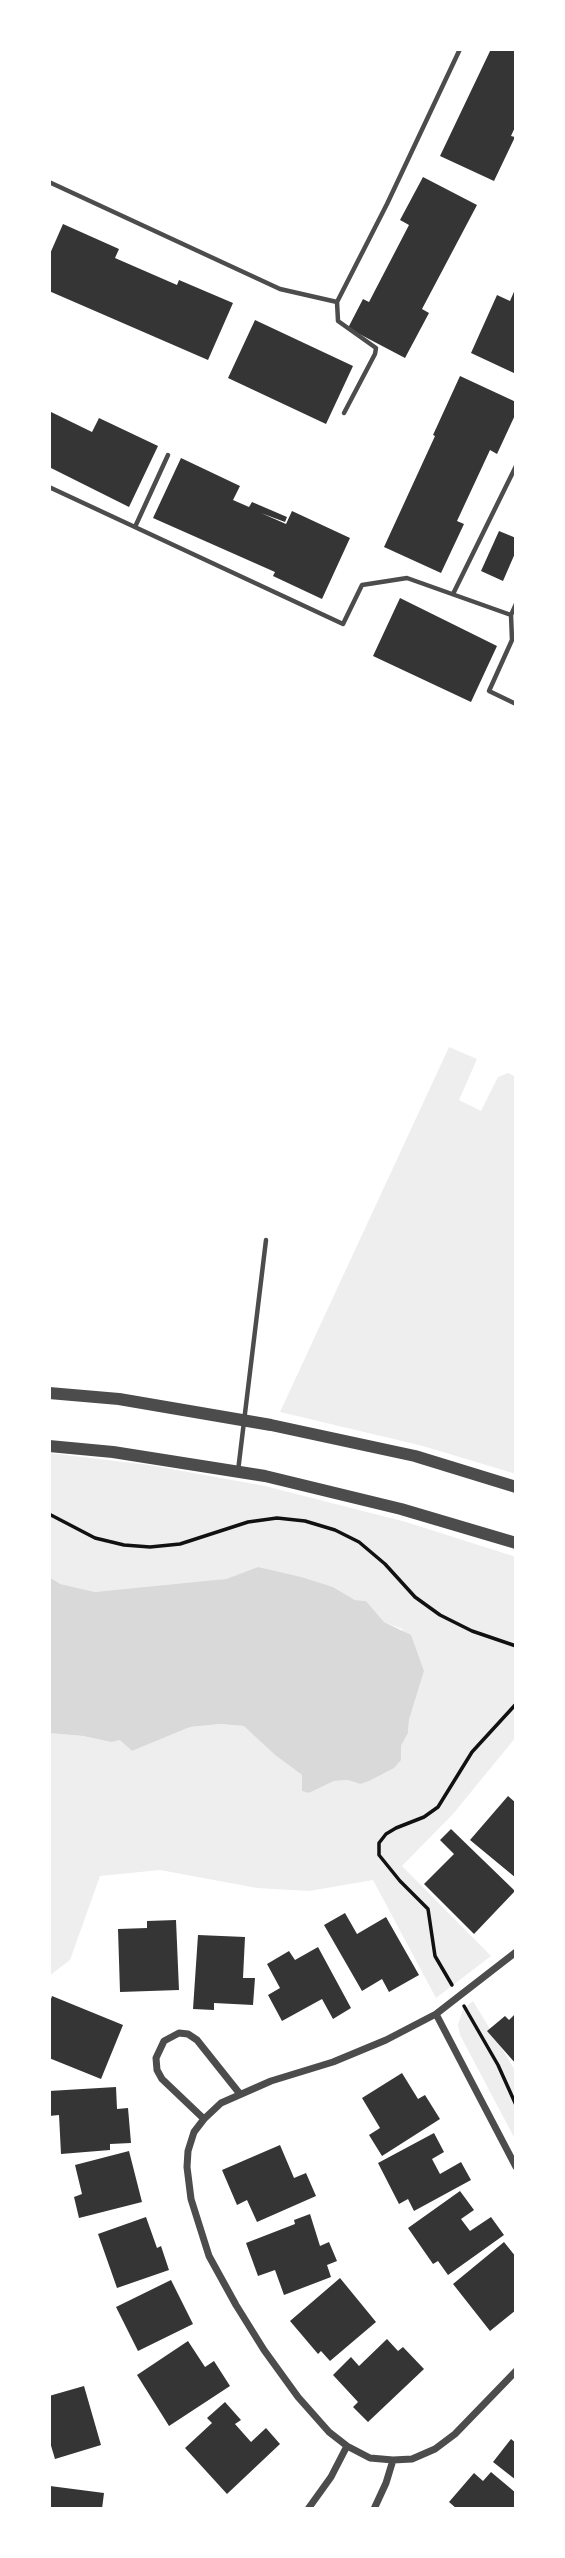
<!DOCTYPE html>
<html>
<head>
<meta charset="utf-8">
<style>
	body { margin:0 }
	#map { position:relative; width:565px; height:2558px; overflow:hidden; background:#fff; font-family:Overpass,sans-serif }
	canvas { display:block }
	.frame { position:absolute; inset:0; border:51px solid #fff; pointer-events:none }
</style>
</head>
<body>
<div id="map">
<canvas width="565" height="2558"></canvas>
<div class="frame"></div>
</div>
<script>
const g = document.querySelector('canvas').getContext('2d');
g.lineJoin = 'round';
function paint(path, color) { g.fillStyle = color; g.fill(path, 'evenodd'); }
const shape = rows => new Path2D(rows.map(r => 'M' + r).join(''));
function stroke(path, color, width, dash) { g.strokeStyle = color; g.lineWidth = width; g.lineCap = dash ? 'butt' : 'round'; g.setLineDash(dash || []); g.stroke(path); }
paint(shape([
	[449,1047,477,1059,459,1100,481,1111,498,1077,508,1073,516,1077,516,1474,423,1446,280,1412],
	[49,1453,149,1465,265,1486,406,1522,516,1557,516,1737,453,1814,402,1866,491,1956,436,1998,373,1880,309,1891,257,1888,160,1870,100,1876,70,1960,49,1976,49,1733,83,1736,111,1742,120,1739,132,1751,190,1727,220,1724,245,1726,275,1755,302,1775,302,1790,309,1793,334,1781,348,1780,360,1784,401,1760,401,1746,408,1733,409,1720,424,1671,402,1629,384,1622,366,1601,355,1600,333,1587,258,1567,226,1579,167,1587,95,1592,59,1584,49,1577],
	[473,2001,516,2072,516,2141,460,2035,458,2025,463,2009]
]), '#eee');
paint(shape([
	[258,1567,301,1577,333,1587,355,1600,366,1601,384,1622,411,1635,424,1671,409,1720,408,1733,401,1746,401,1760,394,1768,369,1781,360,1784,348,1780,334,1781,309,1793,302,1791,302,1775,275,1755,244,1726,220,1724,190,1727,132,1751,120,1740,111,1742,83,1736,49,1733,49,1577,60,1584,95,1592,226,1579]
]), '#d9d9d9');
paint(shape([
	[491,49,516,49,516,125,511,136,515,137,494,181,440,156],
	[423,177,477,205,422,309,429,313,405,358,348,328,363,299,369,302,409,225,400,220],
	[63,224,119,249,115,258,177,285,179,280,233,303,208,360,49,291,49,256],
	[516,287,516,374,471,353,497,295,510,301],
	[255,320,353,366,326,424,228,378],
	[460,376,516,402,516,413,497,454,490,450,457,521,464,524,441,573,384,547,435,436,433,435],
	[49,411,92,432,99,418,158,446,129,507,49,467],
	[181,458,240,486,233,500,249,507,252,502,287,517,285,522,261,513,286,524,292,511,350,538,322,599,273,576,275,572,153,518],
	[499,531,516,538,516,551,503,581,481,571],
	[400,598,497,646,471,702,373,656],
	[508,1796,516,1803,516,1878,470,1840],
	[451,1829,515,1891,474,1934,424,1884,454,1854,440,1840],
	[345,1913,357,1934,386,1917,419,1975,389,1992,382,1979,362,1991,324,1925],
	[176,1920,179,1990,120,1992,118,1929,147,1928,147,1921],
	[198,1935,245,1937,243,1978,255,1978,253,2005,214,2003,214,2010,193,2009],
	[318,1947,351,2008,333,2019,322,1999,282,2021,268,1995,280,1988,267,1964,289,1951,295,1960],
	[52,1996,123,2025,101,2079,49,2058,49,2005],
	[516,2013,516,2064,487,2031,505,2016,509,2020],
	[402,2073,418,2099,425,2095,440,2119,382,2156,369,2135,380,2128,362,2098],
	[116,2087,117,2109,128,2108,131,2143,110,2144,110,2150,61,2154,59,2115,49,2116,49,2091],
	[434,2133,444,2152,432,2159,440,2174,461,2162,471,2180,414,2211,408,2199,399,2204,378,2163],
	[280,2145,294,2178,306,2173,316,2196,257,2222,247,2200,237,2205,222,2170],
	[129,2151,142,2202,79,2218,74,2197,82,2194,75,2165],
	[460,2191,474,2210,461,2219,470,2231,491,2217,504,2235,448,2275,438,2261,433,2264,408,2228],
	[310,2214,320,2246,329,2242,337,2261,327,2265,331,2277,284,2295,275,2270,258,2276,246,2243,295,2224,294,2220],
	[146,2217,157,2248,161,2246,169,2270,117,2288,98,2234],
	[504,2242,516,2257,516,2310,490,2331,453,2284],
	[340,2278,376,2322,330,2361,321,2351,318,2354,290,2321],
	[171,2280,193,2324,138,2351,116,2307],
	[387,2339,398,2351,403,2347,424,2369,368,2422,353,2407,358,2402,333,2375,351,2357,359,2366],
	[188,2341,205,2367,214,2361,230,2386,169,2426,137,2375],
	[84,2386,101,2445,55,2459,49,2439,49,2396],
	[225,2402,241,2420,235,2424,251,2442,266,2428,280,2444,227,2494,185,2448,212,2423,207,2418],
	[511,2439,516,2443,516,2480,493,2462],
	[491,2472,516,2493,516,2509,457,2509,449,2502,474,2473,483,2481],
	[50,2486,104,2493,102,2509,49,2509]
]), '#353535');
stroke(shape([
	[49,1514,95,1538,124,1545,150,1547,180,1544,248,1522,277,1518,305,1521,335,1530,359,1542,385,1564,415,1597,440,1615,472,1631,516,1646],
	[452,1985,435,1956,428,1909,400,1881,379,1855,379,1843,386,1834,396,1828,424,1817,438,1807,472,1752,516,1704],
	[464,2006,498,2065,516,2105]
]), '#111', 3.5);
stroke(shape([
	[49,182,280,289,337,302,387,204,460,49],
	[337,302,338,321,376,348,375,354,344,413],
	[49,487,343,624,362,585,407,578,511,615,516,604],
	[135,527,168,455],
	[453,594,516,466],
	[511,615,512,640,489,691,516,704],
	[238,1471,266,1240]
]), '#4c4c4c', 4.5);
stroke(shape([
	[516,1952,436,2014,386,2040,333,2062,271,2081,221,2103,204,2119,194,2132,188,2151,187,2167,191,2199,209,2256,236,2305,264,2350,298,2397,329,2432,347,2446,370,2458,393,2460,412,2459,435,2449,455,2434,516,2371],
	[436,2014,516,2167],
	[204,2119,162,2079,157,2070,156,2058,164,2041,179,2033,188,2034,197,2040,240,2094],
	[308,2509,331,2477,347,2446],
	[374,2509,386,2483,393,2460]
]), '#4c4c4c', 7);
stroke(shape([
	[49,1393,119,1399,271,1425,415,1456,516,1487],
	[49,1446,113,1452,265,1476,401,1509,516,1543]
]), '#4c4c4c', 12);
</script>
</body>
</html>
